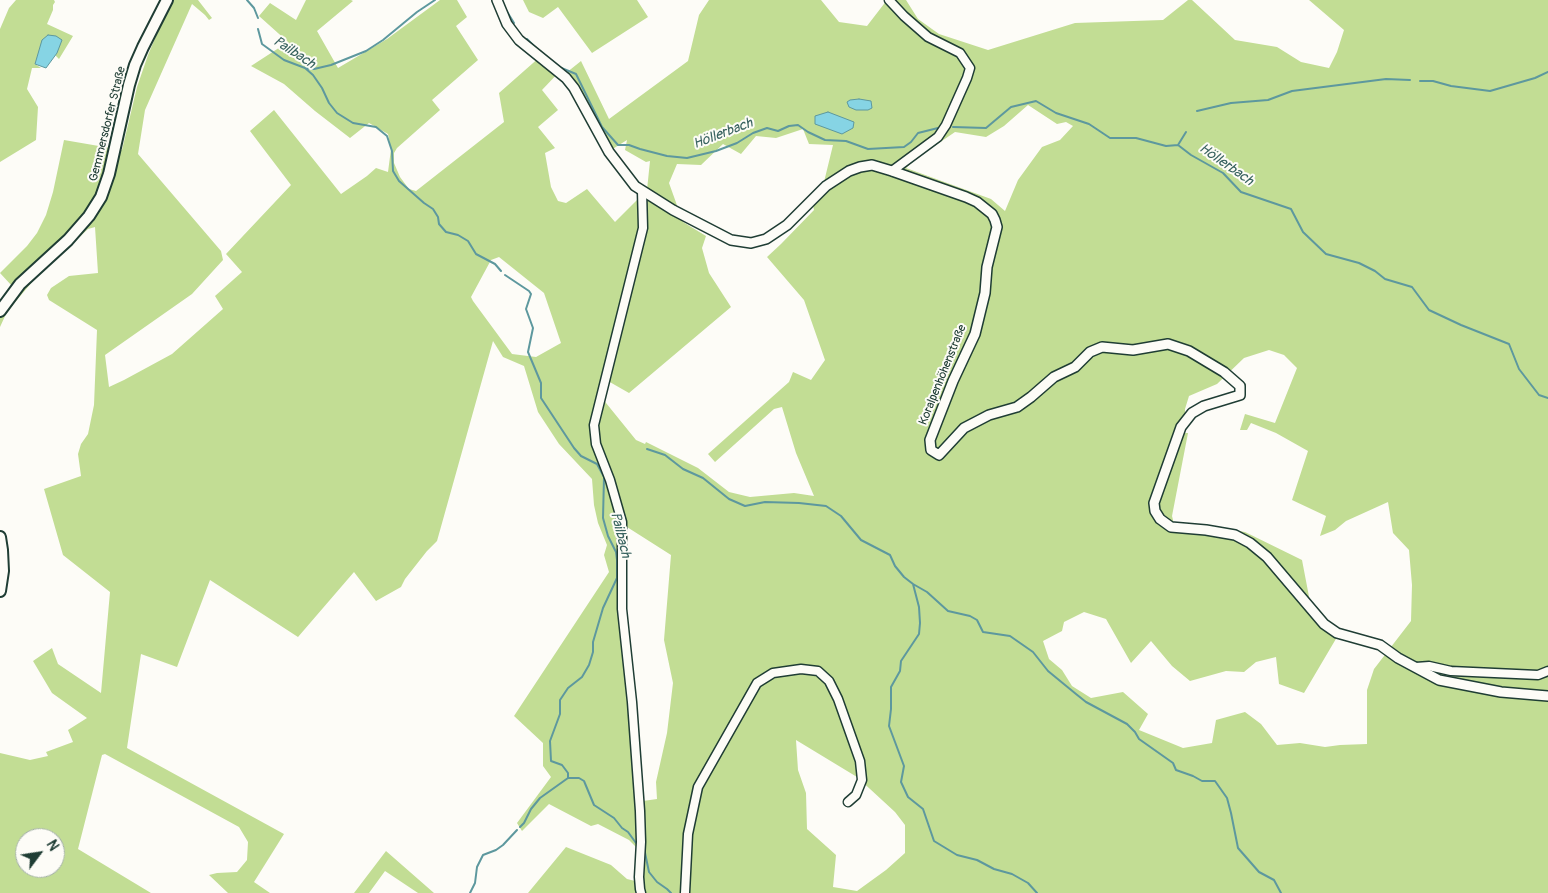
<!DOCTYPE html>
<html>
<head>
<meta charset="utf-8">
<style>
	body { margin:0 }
	#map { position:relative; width:1548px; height:893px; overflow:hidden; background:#fdfcf7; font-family:Pangolin,sans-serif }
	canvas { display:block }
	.north { position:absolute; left:15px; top:828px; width:50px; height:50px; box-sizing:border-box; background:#fdfcf7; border:1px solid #a4b0a9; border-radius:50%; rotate:59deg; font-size:14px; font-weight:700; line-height:20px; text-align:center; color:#1f3d34 }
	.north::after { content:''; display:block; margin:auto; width:18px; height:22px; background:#1f3d34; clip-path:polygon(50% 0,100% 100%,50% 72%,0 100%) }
</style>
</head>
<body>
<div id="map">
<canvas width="1548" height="893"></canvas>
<div class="north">N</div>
</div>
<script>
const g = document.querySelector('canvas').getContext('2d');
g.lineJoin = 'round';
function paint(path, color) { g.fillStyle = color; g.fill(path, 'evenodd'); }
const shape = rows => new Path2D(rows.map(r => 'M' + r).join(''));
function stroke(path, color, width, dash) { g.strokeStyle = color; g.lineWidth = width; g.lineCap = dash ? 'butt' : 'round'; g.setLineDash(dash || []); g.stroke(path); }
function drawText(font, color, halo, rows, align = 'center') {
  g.font = font + ' Pangolin,sans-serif'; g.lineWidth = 4; g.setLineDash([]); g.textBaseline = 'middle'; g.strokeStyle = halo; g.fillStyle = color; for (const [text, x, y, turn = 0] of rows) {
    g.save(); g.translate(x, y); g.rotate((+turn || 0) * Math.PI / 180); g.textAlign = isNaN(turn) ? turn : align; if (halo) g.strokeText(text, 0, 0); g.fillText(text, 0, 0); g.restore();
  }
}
paint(shape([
	[16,0,54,0,55,2,53,5,53,10,47,24,73,36,59,59,55,55,57,53,39,53,35,64,41,68,32,68,27,89,38,107,36,140,0,162,0,29,9,8],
	[174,0,198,0,212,18,209,20,205,15,192,4,145,110,138,154,221,251,223,260,192,294,105,355,109,387,124,380,172,354,223,309,215,296,242,272,226,254,291,185,250,131,274,110,341,194,367,176,376,168,388,172,391,149,388,134,369,123,350,138,315,111,284,84,251,66,288,42,259,16,270,3,296,20,306,0,351,0,353,1,317,31,338,68,387,39,440,0,457,0,467,17,456,26,478,60,432,100,440,110,397,148,394,153,394,163,400,177,409,189,416,191,504,122,499,93,541,56,561,70,542,90,558,110,538,127,555,148,545,153,551,187,558,201,566,203,587,189,615,222,647,190,650,161,646,162,625,150,627,140,611,150,566,73,581,61,609,119,688,61,699,15,709,0,821,0,839,22,867,26,887,0,906,0,918,19,939,34,988,50,1075,23,1163,20,1188,0,1192,0,1235,40,1277,47,1301,62,1329,68,1337,52,1344,30,1309,0,1548,0,1548,893,528,893,566,847,611,865,627,879,635,881,637,848,629,840,598,824,591,826,549,804,522,831,517,823,551,777,543,766,543,743,514,716,609,572,604,555,607,545,598,523,594,505,592,479,559,444,538,412,524,366,503,357,493,341,437,541,427,551,405,579,401,587,376,601,354,572,298,637,210,580,177,667,141,654,127,748,284,834,254,882,270,893,228,893,209,875,217,873,237,872,247,860,248,842,239,827,105,754,102,755,78,849,151,893,0,893,0,753,30,760,48,756,46,752,73,742,68,730,87,718,52,693,33,661,52,648,58,664,101,693,110,592,63,555,44,489,81,476,78,454,81,444,88,434,94,405,97,330,49,300,47,295,51,288,69,276,98,273,95,227,88,229,33,281,16,301,6,314,0,327,0,305,12,286,0,273,27,246,37,233,46,215,53,192,64,140,122,150,137,87,148,55,162,22],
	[1028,105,1057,124,1066,122,1073,126,1060,140,1042,147,1018,180,1005,211,991,199,906,168,917,158,955,132,986,137,1004,126],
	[803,129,809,144,833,145,824,182,811,195,814,210,781,244,767,257,804,300,825,360,811,380,793,372,789,382,708,454,715,462,774,409,782,407,796,453,814,496,794,493,750,497,729,492,698,468,646,442,645,444,636,440,602,398,608,381,629,393,731,307,709,273,702,248,706,236,683,222,669,183,677,164,701,165,723,144,741,154,756,136,776,138],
	[499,257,544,293,561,343,536,357,512,354,473,301,471,297,491,260],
	[1269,350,1284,355,1297,368,1275,423,1245,414,1240,430,1247,430,1251,423,1276,433,1308,451,1292,500,1326,516,1320,536,1335,530,1346,521,1388,502,1393,533,1409,550,1412,585,1411,621,1374,669,1367,690,1367,744,1340,745,1325,747,1300,743,1277,745,1261,724,1245,712,1216,720,1212,743,1183,748,1139,730,1148,714,1123,692,1091,698,1072,686,1062,670,1049,659,1043,641,1062,631,1064,622,1084,612,1106,619,1131,663,1151,641,1172,666,1190,681,1226,671,1244,672,1256,662,1276,657,1279,684,1304,693,1340,632,1311,607,1302,560,1245,532,1216,527,1174,524,1172,516,1188,433,1185,433,1185,409,1189,396,1217,384,1244,358],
	[627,527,671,555,664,640,673,683,667,733,656,782,657,799,643,801,627,628],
	[796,740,857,777,895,812,905,825,905,853,886,870,857,891,833,887,836,855,807,829,806,793,798,770],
	[25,838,55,838,55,868,25,868],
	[523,0,637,0,648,17,592,53,558,7,543,18,529,12],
	[386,851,434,893,418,893,385,871,369,893,354,893]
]), '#c2dd94');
const water = shape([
	[48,35,56,36,62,40,57,53,46,68,35,64,42,40,48,35],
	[859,99,871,101,872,108,868,110,856,110,849,107,847,102,850,100,859,99],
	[828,112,854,122,853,128,842,134,815,124,815,116,828,112]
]);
paint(water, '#86d4e4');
stroke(water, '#5d989e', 1);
stroke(shape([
	[247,0,254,8,258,18],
	[506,10,514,23],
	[258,29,262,44,284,60,305,68,313,75,322,88,329,103,337,113,353,123,376,127,387,136,392,151,393,171,399,181,424,203,433,209,438,217,439,224,446,232,458,235,468,241,476,254,495,264,501,271],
	[527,39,536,48],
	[559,67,576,74,602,127,618,145,629,145,640,149,667,156,687,158,716,151,737,143,753,133,767,128,778,131,789,126,798,125,808,132,825,140,846,141,868,149,904,147,911,142,918,133,938,128],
	[305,68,314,69,331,65,366,51,383,40,417,12,435,0],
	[1420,81,1433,81,1451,86,1490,91,1535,78,1548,72],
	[1197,111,1231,103,1268,100,1292,91,1386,79,1410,80],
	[953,127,986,128,1011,107,1036,101,1056,113,1089,124,1110,138,1136,138,1166,146,1178,145,1191,155,1223,173,1241,192,1291,209,1303,232,1326,254,1359,263,1375,271,1385,279,1412,287,1429,310,1461,325,1509,344,1519,369,1539,395,1548,398],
	[1178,145,1186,132],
	[505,275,529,291,531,294,526,309,533,328,528,352,541,383,541,398,574,448,581,456,597,464,604,477,603,518,608,536,616,552,617,560,617,578,603,608,593,642,593,652,589,665,582,677,568,688,560,700,560,714,550,741,551,761,562,765,568,773,568,778],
	[647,449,665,455,683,469,703,478,729,499,745,506,765,502,799,503,826,506,841,516,861,540,890,555,895,566,904,577,913,584,927,592,948,611,970,616,977,620,983,632,1010,636,1033,652,1048,671,1076,694,1086,702,1127,724,1135,732,1139,739,1173,763,1176,770,1193,776,1202,781,1215,781,1227,798,1231,813,1238,848,1259,872,1274,880,1281,893],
	[913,584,919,607,920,623,919,634,901,661,900,671,891,687,891,709,889,726,904,766,901,782,908,797,923,809,934,841,957,855,977,860,994,869,1012,874,1028,883,1037,893],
	[568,778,579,778,584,781,594,805,614,818,622,828,628,832,636,843],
	[520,827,524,823,531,809,540,798,568,778],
	[644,848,649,872,657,882,667,889,671,893],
	[470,893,475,883,477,867,483,855,496,850,503,845,517,830]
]), '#5d989e', 2);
const minor = shape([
	[889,0,904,16,928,37,960,53,970,68,967,78,946,125,938,137,892,171],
	[1416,667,1429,666,1451,671,1538,675,1548,671],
	[641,893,640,889,639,877,641,842,640,811,632,702,622,609,622,522,610,480,596,444,594,425,643,228,642,191],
	[685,893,688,834,698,787,757,683,773,673,801,669,818,671,829,681,838,699,860,761,862,780,856,795,848,802]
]);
const tertiary = shape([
	[497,0,507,24,519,40,566,78,574,88,609,152,635,186,673,210,731,240,751,243,766,239,787,225,826,186,849,171,860,167,872,165,892,171,966,197,977,202,992,214,995,220,997,227,987,267,985,293,975,334,953,381,930,440,931,450,939,455,964,428,989,415,1017,407,1031,397,1054,377,1075,367,1090,352,1102,347,1133,350,1168,344,1189,351,1224,372,1240,386,1240,395,1204,406,1192,413,1181,427,1154,503,1155,511,1160,519,1171,527,1206,530,1235,535,1250,543,1267,557,1324,624,1337,633,1380,645,1398,658,1439,680,1501,692,1548,696]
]);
const secondary = shape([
	[0,311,20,284,68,240,89,216,101,197,109,174,129,85,135,65,143,47,167,0],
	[0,537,2,550,3,571,0,591]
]);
stroke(minor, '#1f3d34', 11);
stroke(tertiary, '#1f3d34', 12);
stroke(secondary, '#1f3d34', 14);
stroke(minor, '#fdfcf7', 8);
stroke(tertiary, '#fdfcf7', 9);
stroke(secondary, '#fdfcf7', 10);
drawText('12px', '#1f3d34', '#fdfcf7', [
	["Gemmersdorfer Straße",108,124,-76],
	["Koralpenhöhenstraße",943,375,-68]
]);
drawText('italic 14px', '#396360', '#fdfcf7', [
	["Pailbach",294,53,33],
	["Höllerbach",723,134,-21],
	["Höllerbach",1226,165,35],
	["Pailbach",620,535,76]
]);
</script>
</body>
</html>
